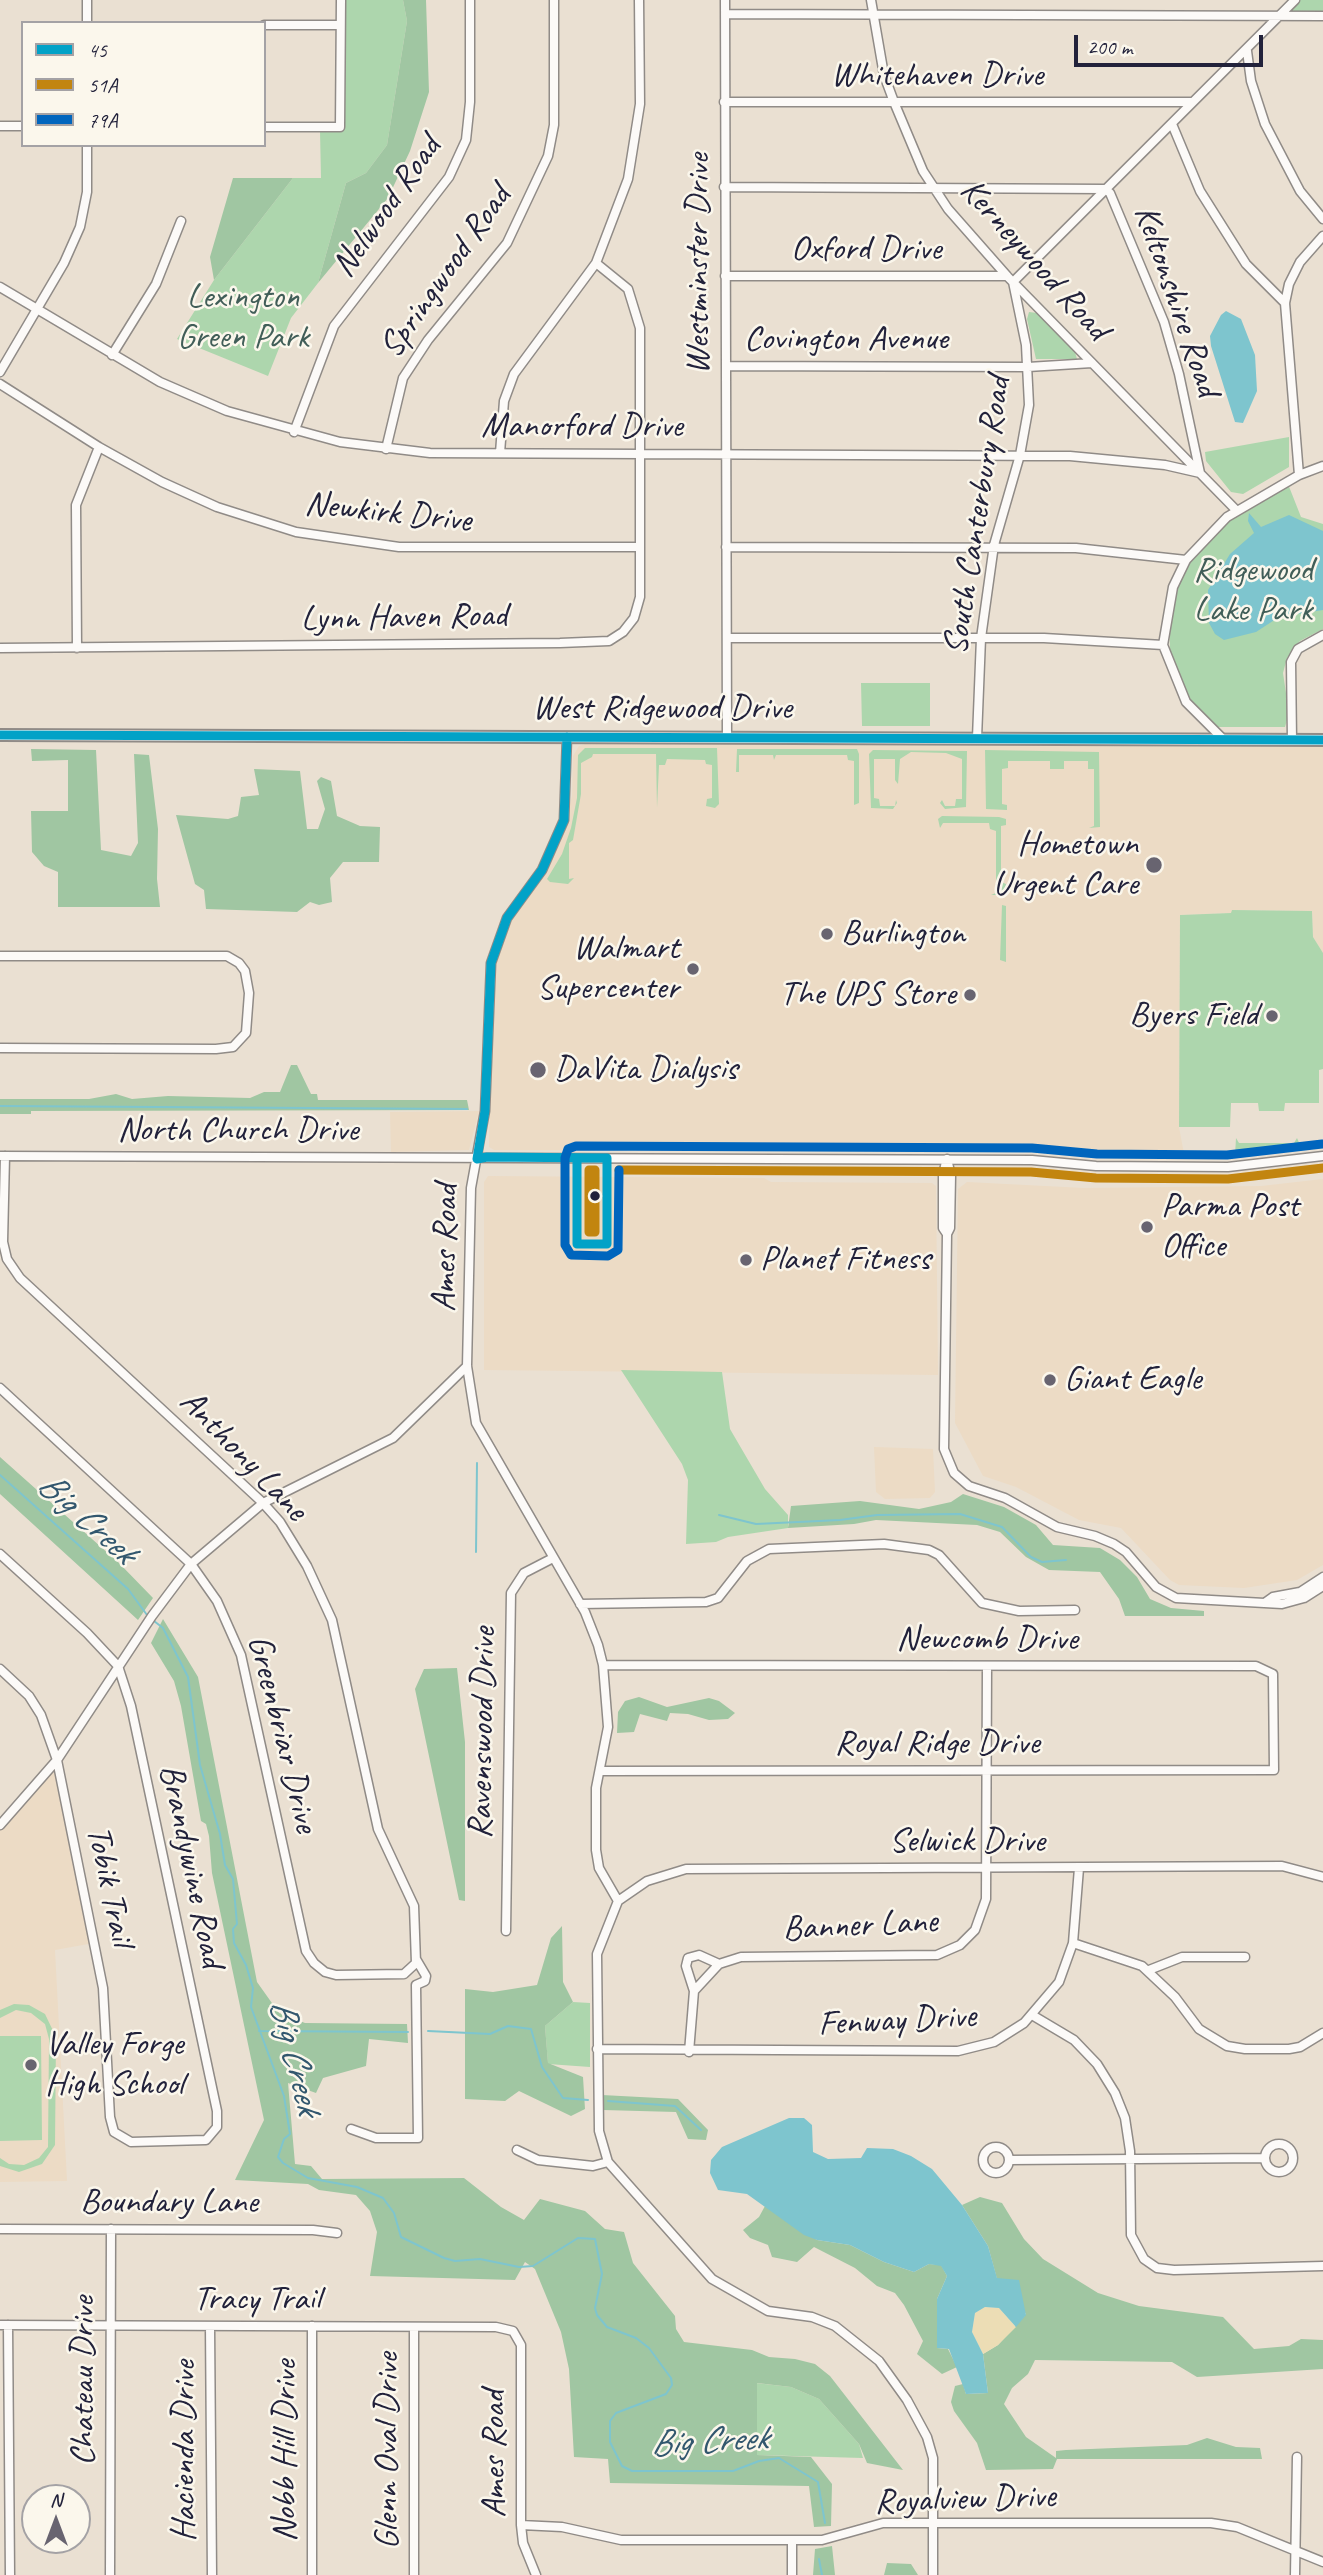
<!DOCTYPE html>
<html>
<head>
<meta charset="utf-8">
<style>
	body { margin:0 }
	#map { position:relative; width:1323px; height:2575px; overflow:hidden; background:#eae0d2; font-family:Caveat,sans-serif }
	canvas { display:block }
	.legend { position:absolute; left:21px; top:21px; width:245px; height:126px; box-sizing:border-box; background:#fbf7ec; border:2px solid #a4a2a5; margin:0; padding:9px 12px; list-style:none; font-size:21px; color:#22223b }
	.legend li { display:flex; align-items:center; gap:14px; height:35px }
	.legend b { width:35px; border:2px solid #a4a2a5 }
	.north { position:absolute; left:21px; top:2484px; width:70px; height:70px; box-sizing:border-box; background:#fbf7ec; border:2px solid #a4a2a5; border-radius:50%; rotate:0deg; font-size:19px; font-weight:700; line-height:28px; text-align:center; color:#22223b }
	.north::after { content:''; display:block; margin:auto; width:24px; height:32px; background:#686470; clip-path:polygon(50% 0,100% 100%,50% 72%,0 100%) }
	.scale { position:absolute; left:1074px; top:35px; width:189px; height:32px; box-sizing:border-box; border:4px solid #22223b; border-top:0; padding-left:9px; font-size:21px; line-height:24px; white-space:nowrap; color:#22223b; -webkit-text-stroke:5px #fbf7ec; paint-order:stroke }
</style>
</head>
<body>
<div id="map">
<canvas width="1323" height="2575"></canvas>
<ul class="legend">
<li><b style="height:9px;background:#02a2c7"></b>45</li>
<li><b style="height:9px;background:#c2850f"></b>51A</li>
<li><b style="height:9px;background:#0065bd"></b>79A</li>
</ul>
<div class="north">N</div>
<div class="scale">200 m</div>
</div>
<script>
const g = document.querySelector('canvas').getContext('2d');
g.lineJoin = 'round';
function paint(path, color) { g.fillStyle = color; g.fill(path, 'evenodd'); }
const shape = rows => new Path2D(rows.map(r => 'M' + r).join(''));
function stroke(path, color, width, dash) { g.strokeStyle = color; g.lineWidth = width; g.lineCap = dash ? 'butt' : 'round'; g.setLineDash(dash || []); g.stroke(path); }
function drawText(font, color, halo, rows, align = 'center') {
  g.font = font + ' Caveat,sans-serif'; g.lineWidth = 5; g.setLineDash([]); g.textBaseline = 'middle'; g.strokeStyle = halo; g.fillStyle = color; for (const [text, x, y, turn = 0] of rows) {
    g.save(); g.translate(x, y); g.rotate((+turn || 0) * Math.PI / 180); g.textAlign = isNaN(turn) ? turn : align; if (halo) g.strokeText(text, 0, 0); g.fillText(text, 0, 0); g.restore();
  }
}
paint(shape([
	[585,744,1323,747,1323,953,1313,937,1312,911,1232,910,1232,913,1180,915,1179,1127,1185,1159,1020,1152,494,1150,489,1147,489,1137,494,967,508,923,560,843,572,796,573,756,579,746],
	[479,1111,469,1150,391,1152,390,1112],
	[488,1176,764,1178,771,1182,932,1183,936,1186,938,1375,484,1370,484,1182],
	[1323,1179,1323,1565,1297,1580,1244,1588,1179,1585,1170,1580,1121,1528,1079,1520,1016,1487,983,1476,955,1423,958,1189,967,1182,1084,1188,1261,1186],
	[874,1447,933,1449,935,1492,930,1498,885,1499,876,1492],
	[57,1760,94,1943,55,1950,67,2181,0,2182,0,1825]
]), '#ecdbc5');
paint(shape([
	[344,0,403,0,407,21,387,145,366,173,346,183,318,283,291,318,268,376,177,339,214,280,293,178,321,178,320,131,336,131],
	[1295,0,1323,0,1323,16,1278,16],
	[1029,312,1037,313,1075,352,1077,359,1036,359,1027,319],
	[1289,437,1289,467,1243,494,1231,492,1206,461,1205,452],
	[1288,484,1301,517,1323,524,1323,629,1300,641,1287,658,1283,673,1289,713,1285,727,1216,727,1191,701,1178,679,1170,650,1169,619,1174,593,1189,562,1219,529,1241,512],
	[861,683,930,683,930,726,862,726],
	[585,748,717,748,719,804,715,808,706,806,707,799,712,798,712,765,706,764,705,760,667,759,665,765,659,765,657,808,656,754,593,754,592,757,581,763,581,794,573,840,569,843,569,879,574,878,568,884,550,882,547,879,562,854,571,828,577,798,578,755],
	[737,749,857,749,859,754,859,803,854,805,854,761,848,760,847,755,776,755,774,760,773,755,739,755,739,772,736,772],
	[873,750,967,751,966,807,945,809,940,803,942,800,945,806,955,806,956,799,962,799,962,759,946,753,911,752,900,759,898,784,895,780,895,759,874,759,874,798,879,799,880,806,895,806,896,800,897,803,893,809,871,808,869,754],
	[985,750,1099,752,1100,827,1089,828,1094,826,1094,769,1088,769,1088,761,1064,761,1064,769,1050,769,1050,761,1008,761,1008,768,1002,769,1002,804,1007,805,1007,810,986,809],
	[942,816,999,817,1006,819,1006,825,1001,826,1001,882,1006,884,1005,895,991,895,996,893,996,831,990,829,989,823,943,823,940,828,938,819],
	[1002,905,1006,906,1006,962,1000,960],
	[1232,910,1312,911,1313,937,1323,953,1323,1069,1319,1070,1319,1103,1285,1103,1284,1111,1259,1111,1258,1103,1231,1103,1230,1127,1179,1127,1180,915,1231,913],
	[1236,1138,1239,1143,1294,1143,1297,1138,1301,1147,1271,1153,1235,1155],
	[621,1370,722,1372,730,1429,765,1489,788,1515,788,1528,728,1537,716,1542,686,1544,688,1480,682,1464],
	[573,2002,590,2003,590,2067,548,2064,545,2026],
	[14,2004,29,2005,45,2014,56,2037,55,2145,42,2164,19,2172,0,2166,0,2158,9,2164,24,2165,39,2158,48,2147,49,2039,45,2024,31,2013,16,2010,0,2018,0,2010],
	[0,2036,41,2036,42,2140,0,2141],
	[756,2383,791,2387,819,2399,859,2444,863,2458,757,2455]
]), '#add6ad');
paint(shape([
	[403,0,426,0,429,92,410,151,388,198,318,283,346,183,366,173,387,145,407,21],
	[233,178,293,178,214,280,210,257],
	[31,749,96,750,101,850,131,856,138,843,134,754,149,755,158,829,157,879,160,907,58,907,58,872,44,866,32,852,31,811,68,811,68,760,32,761],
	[254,769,300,771,307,829,318,829,325,809,317,781,321,777,331,781,337,816,360,826,380,827,379,862,343,862,330,878,332,902,319,905,310,902,297,912,206,909,204,890,195,884,176,815,228,819,238,816,241,797,259,795],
	[291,1065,297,1065,311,1094,317,1094,318,1100,467,1100,469,1110,31,1111,31,1114,0,1114,0,1099,89,1099,116,1094,132,1099,168,1096,250,1098,264,1092,280,1092],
	[0,1457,119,1563,153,1598,138,1620,0,1494],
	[963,1494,1004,1507,1036,1525,1053,1545,1100,1548,1120,1560,1137,1577,1150,1599,1171,1608,1204,1611,1204,1616,1125,1616,1119,1599,1100,1572,1049,1570,1026,1557,1000,1532,977,1525,876,1520,854,1524,788,1528,791,1506,860,1501,919,1509,951,1502],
	[163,1619,198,1677,257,1982,279,2013,305,2023,407,2024,408,2043,369,2039,366,2066,323,2078,316,2093,288,2083,295,2164,311,2166,322,2179,464,2178,501,2207,524,2220,540,2199,585,2211,605,2229,624,2232,633,2263,675,2316,676,2329,684,2342,752,2350,769,2357,795,2359,815,2364,830,2376,903,2470,867,2463,859,2444,819,2399,791,2387,757,2383,757,2455,811,2457,832,2484,831,2526,814,2527,809,2486,610,2483,608,2459,574,2457,569,2369,561,2332,535,2269,525,2262,515,2280,370,2276,377,2232,370,2211,356,2195,319,2190,308,2184,235,2180,264,2120,212,1873,209,1836,206,1824,201,1821,181,1706,174,1681,151,1643],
	[457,1668,465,1742,465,1901,459,1900,415,1689,424,1669],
	[639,1697,667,1707,709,1698,719,1701,735,1713,728,1719,709,1720,688,1714,670,1713,667,1721,640,1714,634,1732,617,1733,618,1712,625,1701],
	[562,1926,563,1982,573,2002,545,2026,548,2063,583,2077,585,2109,571,2116,519,2091,505,2101,465,2099,465,1989,493,1992,537,1985,551,1938],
	[602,2095,678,2099,708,2130,706,2140,688,2139,676,2112,603,2110],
	[980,2197,1002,2203,1024,2239,1043,2259,1098,2293,1139,2306,1223,2317,1254,2349,1289,2346,1301,2339,1323,2340,1323,2369,1197,2377,1172,2362,1035,2360,1028,2374,1012,2388,1004,2404,1026,2437,1056,2458,1056,2451,1066,2450,1187,2445,1207,2438,1236,2447,1260,2448,1262,2459,1057,2459,1053,2469,986,2470,977,2443,954,2411,951,2402,955,2386,963,2384,966,2394,988,2393,983,2354,998,2345,1026,2314,997,2279,988,2246,962,2205],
	[765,2206,817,2240,850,2245,884,2262,914,2272,929,2264,941,2265,947,2276,937,2299,937,2348,948,2349,957,2367,942,2374,917,2354,923,2341,904,2305,895,2293,877,2286,855,2268,814,2247,797,2262,772,2257,768,2245,750,2238,743,2230,759,2217],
	[832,2546,835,2575,813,2575,815,2549],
	[887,2563,911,2564,918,2575,884,2575]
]), '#a0c6a2');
paint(shape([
	[985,2307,999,2308,1016,2327,998,2345,983,2354,972,2332,975,2313]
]), '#ecddb5');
paint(shape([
	[1226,311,1241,319,1255,355,1257,391,1243,423,1235,422,1211,346,1210,336,1221,315],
	[1249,513,1261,527,1289,515,1323,531,1323,610,1279,617,1256,632,1224,640,1215,634,1209,623,1208,590,1230,554,1254,533,1248,521],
	[789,2118,804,2118,812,2125,813,2152,828,2159,861,2158,867,2148,893,2149,911,2156,932,2169,962,2205,988,2246,997,2278,1019,2280,1026,2315,1016,2327,999,2308,985,2307,975,2313,972,2332,983,2354,988,2393,966,2394,949,2349,937,2348,937,2299,947,2276,941,2266,929,2264,914,2272,884,2262,850,2245,817,2240,804,2235,747,2194,718,2190,710,2173,711,2160,722,2147]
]), '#7ec5ce');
stroke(shape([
	[0,1106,467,1109],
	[0,1475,128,1589,147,1615],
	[719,1515,756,1524,840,1520,877,1515,960,1514,1002,1527,1031,1557,1042,1562,1066,1560],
	[476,1552,477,1463],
	[154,1621,163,1628,188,1677,200,1765,220,1834,225,1865,233,1879,237,1924,233,1929,234,1943,246,1965,253,1988,251,2007,284,2096,290,2134,284,2139,278,2157,283,2163,308,2178,357,2187,383,2198,394,2213,401,2237,444,2258,455,2261,480,2259,519,2267,533,2266,578,2238,595,2239,602,2274,595,2308,597,2315,607,2327,636,2338,649,2348,671,2378,672,2385,666,2394,616,2413,610,2421,610,2442,622,2466,632,2471,733,2471,759,2461,779,2458,818,2482,825,2523],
	[259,2031,408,2032],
	[428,2031,490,2034,508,2026,531,2029,542,2067,563,2098,588,2100],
	[608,2101,675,2106,701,2130],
	[819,2559,822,2575]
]), '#7ec5ce', 2);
const minor = shape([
	[87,0,87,23],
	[725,0,727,738],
	[871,0,884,75,894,102,923,171,948,209,1007,276,1236,510],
	[725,14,1323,16],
	[264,25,340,25],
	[1247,51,1251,81,1265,124,1300,191,1323,219],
	[724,102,1191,102],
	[1172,124,1200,191,1246,264,1285,303],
	[0,126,23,126],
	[264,127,340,127,341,0],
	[725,276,1007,276],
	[0,287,160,382,227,411,340,442,430,453,1070,456,1165,465,1200,473,1179,374,1164,322,1110,193,1105,189,724,187],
	[112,355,156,284,181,221],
	[726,366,1028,367,1092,363],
	[0,372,64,263,80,227,87,192,87,145],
	[0,384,99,447,162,482,217,507,296,532,399,547,640,547],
	[294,432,334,326,449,177,466,140,470,102,470,0],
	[386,449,403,378,428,340,507,243,548,156,554,125,554,0],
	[500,453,504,401,514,374,596,263,628,179,640,104,639,0],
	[1299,475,1285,303,1289,284,1300,262,1323,236],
	[726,547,1076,548,1186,560],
	[727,638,1044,638,1163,645],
	[0,648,560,643,609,641,623,632,634,618,640,597,640,328,628,289,596,263],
	[77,648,76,505,99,447],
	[567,737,564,820,542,870,507,918,491,963,485,1111,471,1188,467,1366,476,1423,585,1612,598,1645,603,1665,608,1727,596,1788,596,1850,599,1868,618,1901],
	[977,738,981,638,994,545,1020,455,1029,405,1026,345,1013,282,1295,0],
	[1223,739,1186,702,1163,645,1173,587,1186,560,1227,517,1299,475,1323,466],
	[1292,740,1291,662,1298,649,1323,635],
	[0,956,227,956,239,963,245,971,249,993,246,1033,233,1047,216,1049,0,1048],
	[0,1156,1032,1160,1096,1166,1228,1167,1323,1156],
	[5,1156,3,1242,7,1259,20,1278,263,1503,280,1522,307,1566,332,1620,378,1829,414,1906,416,1963,404,1974],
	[947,1159,951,1176,950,1228,947,1234,944,1449,954,1473,969,1486,1005,1498,1057,1527,1095,1536,1114,1544,1126,1552,1156,1587,1176,1598,1282,1604,1304,1598,1323,1586],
	[946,1162,943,1175,943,1228,947,1234],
	[0,1388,191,1564,217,1601,241,1655,306,1951,314,1963,325,1972,336,1975,404,1974],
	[0,1554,87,1633,118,1666,131,1706,217,2111,217,2127,206,2140,131,2142,114,2132,110,2117,103,1988,57,1760,41,1715,29,1696,0,1669],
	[1266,1602,1273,1597,1300,1592,1323,1577],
	[580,1604,706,1602,718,1598,747,1561,769,1549,884,1544,929,1550,939,1555,982,1603,1019,1611,1075,1610],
	[601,1771,1274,1770,1273,1674,1256,1666,603,1665],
	[0,1825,57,1760,152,1616,191,1564,263,1503,393,1438,467,1366],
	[506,1931,511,1593,524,1573,553,1558],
	[1073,1943,1142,1966,1175,1997,1199,2029,1227,2046,1245,2049,1289,2049,1300,2047,1323,2033],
	[1149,1970,1182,1957,1245,1957],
	[694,1991,686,1966,688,1958,699,1955,719,1964],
	[1032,2015,1074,2040,1097,2064,1115,2093,1125,2118,1130,2151,1131,2235,1144,2259,1157,2268,1174,2270,1323,2266],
	[597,2049,958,2051,994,2042,1024,2023,1059,1982,1073,1943,1079,1868],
	[689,2052,694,1991,719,1964,741,1957,937,1955,960,1945,975,1930,986,1899,987,1667],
	[351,2129,376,2138,418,2138,416,1985,425,1981,426,1976,416,1959],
	'1265 2158a14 14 0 1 1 28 0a14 14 0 1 1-28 0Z',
	'983 2160a13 13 0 1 1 26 0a13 13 0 1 1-26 0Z',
	[517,2150,538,2160,593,2166,608,2162],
	[1009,2160,1265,2158],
	[0,2229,313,2230,337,2233],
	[0,2325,496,2327,513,2331,521,2345,521,2525,523,2543,536,2575],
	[8,2325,10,2575],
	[210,2326,212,2575],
	[312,2326,312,2575],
	[414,2327,414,2575],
	[521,2525,562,2527,621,2540,822,2540,883,2523,1211,2523,1237,2527,1323,2562],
	[110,2575,111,2229],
	[792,2575,792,2540],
	[933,2575,933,2458,927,2437,907,2400,879,2361,835,2326,812,2317,768,2311,712,2279,608,2162,599,2131,597,1954,618,1901,647,1881,686,1869,1282,1866,1323,1877],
	[1295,2575,1297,2457]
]);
const major = shape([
	[0,735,1323,740]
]);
stroke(minor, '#908b87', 11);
stroke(major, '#908b87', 14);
stroke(minor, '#fcfaf8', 8);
stroke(major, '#fcfaf8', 10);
stroke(shape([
	[0,735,1323,740],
	[567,737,564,820,542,870,507,918,491,963,485,1111,477,1159,487,1157,607,1158,607,1244,577,1244,577,1158]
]), '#02a2c7', 9);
stroke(shape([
	[589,1170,595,1170,595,1232,589,1232,589,1170],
	[619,1170,1031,1172,1096,1178,1228,1179,1323,1168]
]), '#c2850f', 9);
stroke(shape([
	[619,1170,618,1250,608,1256,571,1255,565,1245,565,1158,568,1149,576,1146,1032,1148,1097,1154,1227,1155,1322,1144]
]), '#0065bd', 9);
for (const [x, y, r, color] of [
	[1154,865,9,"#686470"],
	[827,934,7,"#686470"],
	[693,969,7,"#686470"],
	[970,995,7,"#686470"],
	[1272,1016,7,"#686470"],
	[538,1070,9,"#686470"],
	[595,1196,6,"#22223b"],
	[1147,1227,7,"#686470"],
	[746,1260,7,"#686470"],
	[1050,1380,7,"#686470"],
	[31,2065,7,"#686470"]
]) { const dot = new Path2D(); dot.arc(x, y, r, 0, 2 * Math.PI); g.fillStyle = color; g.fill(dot); stroke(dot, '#fbf7ec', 2.5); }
drawText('35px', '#22223b', '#fbf7ec', [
	["Whitehaven Drive",937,76],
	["Nelwood Road",387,207,-55],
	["Oxford Drive",866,250],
	["Kerneywood Road",1034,260,48],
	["Westminster Drive",699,264,-90],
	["Springwood Road",446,272,-55],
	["Keltonshire Road",1176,301,71],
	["Covington Avenue",846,340],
	["Manorford Drive",582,427],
	["Newkirk Drive",388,513,6],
	["South Canterbury Road",978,516,-81],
	["Lynn Haven Road",404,618,-1],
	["West Ridgewood Drive",662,709],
	["North Church Drive",238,1131],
	["Ames Road",446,1248,-89],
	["Anthony Lane",243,1456,46],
	["Newcomb Drive",987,1640],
	["Ravenswood Drive",483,1733,-89],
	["Greenbriar Drive",282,1734,76],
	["Royal Ridge Drive",937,1744],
	["Selwick Drive",967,1842],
	["Brandywine Road",191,1866,78],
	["Tobik Trail",109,1886,78],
	["Banner Lane",860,1926,-3],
	["Fenway Drive",897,2021,-3],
	["Boundary Lane",169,2203],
	["Tracy Trail",257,2300],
	["Chateau Drive",84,2381,-90],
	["Hacienda Drive",185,2451,-90],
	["Nobb Hill Drive",286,2451,-90],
	["Glenn Oval Drive",388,2451,-90],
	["Ames Road",495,2454,-90],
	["Royalview Drive",965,2500,-2]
]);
drawText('35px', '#415e58', '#fbf7ec', [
	["Lexington",243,298],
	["Green Park",243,338],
	["Ridgewood",1253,571],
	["Lake Park",1253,611]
]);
drawText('35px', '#22223b', '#fbf7ec', [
	["Hometown",1138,845,"right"],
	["Urgent Care",1138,885,"right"],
	["Burlington",841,934],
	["Walmart",679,949,"right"],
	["Supercenter",679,989,"right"],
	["The UPS Store",956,995,"right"],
	["Byers Field",1258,1016,"right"],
	["DaVita Dialysis",554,1070],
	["Parma Post",1161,1207],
	["Office",1161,1247],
	["Planet Fitness",760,1260],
	["Giant Eagle",1064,1380],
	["Valley Forge",45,2045],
	["High School",45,2085]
], 'left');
drawText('italic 37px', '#32576e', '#fbf7ec', [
	["Big Creek",86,1519,42],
	["Big Creek",294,2057,76],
	["Big Creek",709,2442,-3]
]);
</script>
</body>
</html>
